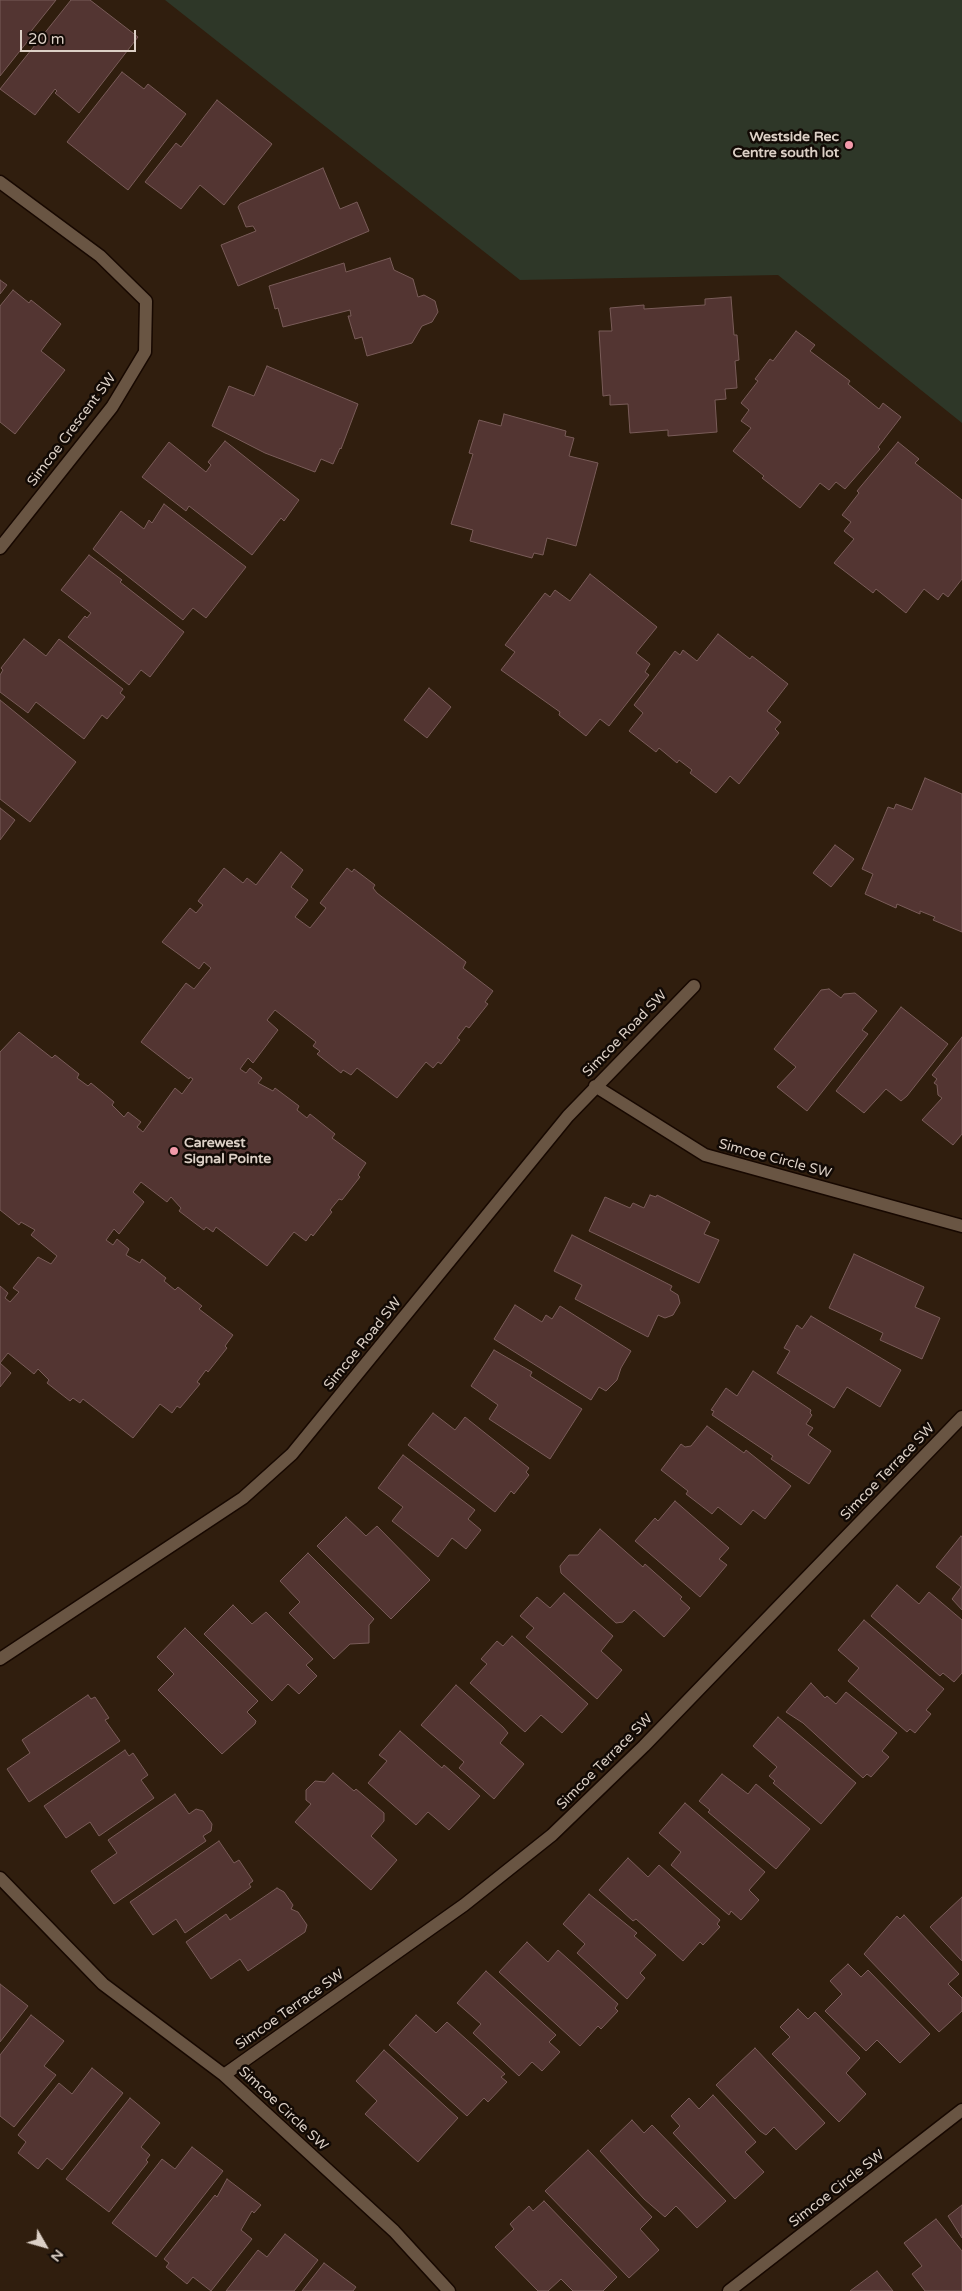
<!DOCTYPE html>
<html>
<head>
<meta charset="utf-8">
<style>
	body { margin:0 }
	#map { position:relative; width:962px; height:2291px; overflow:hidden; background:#301e0e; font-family:"Varela Round",sans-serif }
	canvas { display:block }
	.north { position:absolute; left:20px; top:2221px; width:50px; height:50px; -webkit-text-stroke:4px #120a05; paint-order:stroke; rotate:128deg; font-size:14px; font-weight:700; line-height:20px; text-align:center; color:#dcd0c6 }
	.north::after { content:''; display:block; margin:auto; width:18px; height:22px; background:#dcd0c6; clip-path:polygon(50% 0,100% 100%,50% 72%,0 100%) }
	.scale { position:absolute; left:20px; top:30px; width:116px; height:22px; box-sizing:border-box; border:2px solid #dcd0c6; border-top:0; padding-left:6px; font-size:15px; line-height:18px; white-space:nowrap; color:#dcd0c6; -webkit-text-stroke:4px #120a05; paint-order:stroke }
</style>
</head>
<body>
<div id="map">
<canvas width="962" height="2291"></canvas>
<div class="north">N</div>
<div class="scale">20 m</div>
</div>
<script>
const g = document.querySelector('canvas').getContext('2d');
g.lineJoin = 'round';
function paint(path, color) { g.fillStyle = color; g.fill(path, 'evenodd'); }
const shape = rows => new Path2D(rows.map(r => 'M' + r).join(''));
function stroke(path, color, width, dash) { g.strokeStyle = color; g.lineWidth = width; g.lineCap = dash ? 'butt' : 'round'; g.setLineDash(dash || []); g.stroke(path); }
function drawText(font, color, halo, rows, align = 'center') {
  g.font = font + ' "Varela Round",sans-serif'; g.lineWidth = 5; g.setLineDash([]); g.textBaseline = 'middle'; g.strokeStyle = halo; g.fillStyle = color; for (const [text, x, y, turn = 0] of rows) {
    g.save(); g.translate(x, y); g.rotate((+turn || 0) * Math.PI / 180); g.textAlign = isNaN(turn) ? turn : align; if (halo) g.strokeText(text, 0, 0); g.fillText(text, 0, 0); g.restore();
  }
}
paint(shape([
	[165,0,962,0,962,423,778,275,520,280]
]), '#2e3728');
const building = shape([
	[0,0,56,0,28,35,31,37,0,76,0,0],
	[71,0,90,0,138,37,79,113,55,93,57,91,55,89,35,115,0,89,71,0],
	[122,72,144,89,148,84,186,114,128,190,67,142,122,72],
	[217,100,272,144,224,205,200,185,181,209,145,182,176,143,181,147,217,100],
	[323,168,340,209,357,202,369,231,238,286,221,245,256,231,253,226,246,227,238,207,240,204,323,168],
	[390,258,394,270,413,279,418,297,424,295,435,301,438,312,432,322,422,326,412,343,367,356,362,337,355,339,348,316,351,316,350,310,283,327,278,308,275,309,269,286,344,263,346,272,390,258],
	[0,280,7,285,0,294,0,280],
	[13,290,29,303,31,300,61,324,41,351,65,370,15,434,0,422,0,306,13,290],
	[731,297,734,335,737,335,739,360,735,361,737,388,725,389,726,399,715,400,717,432,668,436,668,430,630,433,628,404,610,405,610,395,603,396,599,331,612,331,610,308,644,305,644,309,705,305,705,299,731,297],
	[796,331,815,345,810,351,850,381,848,384,879,409,883,403,901,417,878,447,880,449,845,489,836,482,829,490,820,483,800,508,762,478,764,476,733,451,751,428,741,421,749,410,741,403,758,381,755,379,770,359,773,361,796,331],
	[267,366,358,404,341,449,340,448,333,464,321,459,315,472,265,453,212,426,229,386,254,396,267,366],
	[504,414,566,431,565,436,574,438,569,456,598,463,576,546,547,538,543,555,534,553,532,558,470,541,473,530,451,524,473,454,469,453,479,420,501,426,504,414],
	[225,441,299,500,284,521,281,518,252,555,189,506,186,511,142,477,169,442,206,472,211,465,208,462,225,441],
	[898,442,919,459,915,463,962,500,962,579,948,597,943,593,938,600,924,589,906,613,876,589,873,593,834,563,854,539,844,531,851,522,842,515,859,493,857,491,898,442],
	[164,504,246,567,206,618,193,608,183,620,93,549,121,511,144,529,149,520,152,523,164,504],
	[89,555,122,580,120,582,184,632,150,677,141,670,129,685,68,637,85,616,87,618,91,613,61,590,89,555],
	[590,574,657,627,636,653,650,664,645,672,649,675,609,726,600,719,586,736,559,715,560,712,501,670,515,652,505,645,545,593,550,597,555,590,570,601,590,574],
	[718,634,750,659,752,656,788,684,767,711,781,722,775,729,779,733,739,784,730,776,716,793,690,773,692,770,679,760,677,763,659,748,656,752,629,731,643,713,634,705,675,651,680,655,683,650,697,661,718,634],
	[24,639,46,656,59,639,123,689,120,693,125,697,107,719,102,715,84,739,36,702,28,713,0,692,0,675,3,670,1,668,24,639],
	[429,688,451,707,427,738,404,720,429,688],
	[0,700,76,762,30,822,0,799,0,700],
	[925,778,962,794,962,932,933,920,935,917,920,911,920,914,897,904,896,908,865,894,873,874,862,869,888,807,894,809,896,804,912,810,925,778],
	[0,808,15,820,0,840,0,808],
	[835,845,854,859,831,887,813,873,835,845],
	[281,852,303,870,291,887,308,900,295,917,310,928,326,908,320,903,347,868,352,872,354,869,375,885,373,888,377,893,466,962,463,968,493,991,485,1002,488,1004,469,1028,466,1026,457,1038,460,1040,441,1064,438,1062,433,1068,426,1062,397,1098,357,1068,351,1075,343,1070,341,1073,317,1054,320,1051,313,1046,316,1042,275,1010,267,1020,278,1030,253,1063,248,1058,240,1069,246,1073,250,1068,262,1078,258,1083,273,1091,275,1088,299,1106,297,1110,307,1118,310,1114,335,1134,332,1138,366,1163,358,1175,360,1177,342,1200,339,1199,330,1210,332,1212,313,1236,311,1234,306,1241,294,1232,267,1266,216,1227,213,1232,206,1227,204,1230,179,1211,181,1208,171,1197,167,1202,141,1182,133,1192,144,1202,119,1234,114,1229,106,1240,113,1245,117,1239,129,1249,126,1255,140,1263,142,1259,166,1278,164,1281,175,1290,178,1287,202,1306,199,1309,233,1335,225,1346,227,1348,208,1372,206,1370,197,1382,200,1384,180,1408,177,1406,172,1413,160,1404,133,1438,83,1399,80,1403,73,1398,70,1401,47,1383,49,1380,38,1369,34,1374,8,1353,0,1363,11,1373,0,1387,0,1286,8,1293,5,1298,10,1302,19,1292,13,1288,38,1257,51,1264,57,1256,31,1235,35,1230,21,1222,19,1225,0,1210,0,1052,19,1032,52,1058,55,1055,79,1074,77,1078,88,1086,91,1083,114,1102,112,1105,124,1117,128,1112,141,1122,137,1127,143,1132,175,1088,182,1094,193,1079,190,1077,189,1079,141,1042,186,983,194,989,211,968,204,962,199,969,162,942,190,908,196,913,203,905,198,901,224,868,243,883,247,878,256,885,281,852],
	[829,989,841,998,844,994,855,993,877,1011,862,1030,868,1034,807,1111,777,1087,796,1067,774,1049,821,990,829,989],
	[901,1007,948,1044,907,1096,901,1101,886,1089,864,1113,836,1091,901,1007],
	[962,1037,962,1134,953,1145,922,1120,942,1098,938,1095,937,1085,934,1083,937,1079,932,1075,962,1037],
	[650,1195,656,1197,657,1195,710,1222,704,1234,719,1240,699,1283,589,1231,605,1197,630,1208,633,1203,644,1208,650,1195],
	[572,1235,672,1286,670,1290,678,1295,680,1303,673,1315,665,1318,658,1315,648,1337,575,1299,582,1285,554,1271,572,1235],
	[854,1254,924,1287,915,1307,940,1318,922,1359,880,1340,883,1333,829,1308,854,1254],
	[515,1305,542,1322,546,1315,552,1319,560,1306,631,1351,621,1368,617,1380,606,1391,599,1387,591,1400,494,1339,515,1305],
	[811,1316,901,1370,880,1407,847,1387,834,1408,777,1373,790,1351,784,1348,797,1325,802,1329,811,1316],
	[494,1350,532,1372,530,1376,582,1409,550,1459,489,1419,498,1405,471,1386,494,1350],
	[753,1371,811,1410,810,1413,812,1415,806,1424,813,1428,808,1435,831,1451,809,1484,771,1459,773,1456,712,1415,714,1411,711,1410,726,1388,737,1396,753,1371],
	[433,1413,455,1430,465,1417,529,1468,526,1472,529,1475,514,1494,511,1491,495,1512,408,1445,433,1413],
	[707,1426,744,1453,746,1450,791,1486,765,1519,753,1510,741,1525,718,1507,712,1514,686,1494,688,1491,661,1470,681,1444,685,1447,691,1446,707,1426],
	[403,1455,475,1510,468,1519,481,1530,466,1549,452,1538,438,1557,392,1521,403,1507,378,1488,403,1455],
	[675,1501,729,1548,719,1559,727,1565,700,1597,635,1541,655,1518,658,1521,675,1501],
	[346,1517,366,1536,377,1526,430,1580,391,1619,317,1546,346,1517],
	[600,1529,643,1567,645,1564,682,1597,680,1599,690,1608,664,1637,634,1610,623,1622,616,1623,561,1573,560,1566,569,1555,578,1555,600,1529],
	[961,1536,962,1537,962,1610,952,1599,961,1587,936,1567,961,1536],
	[308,1553,374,1619,369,1625,369,1643,350,1644,334,1659,289,1613,300,1602,280,1581,308,1553],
	[897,1585,919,1604,929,1592,962,1620,962,1673,954,1682,943,1673,940,1676,871,1616,897,1585],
	[564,1593,613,1636,601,1651,622,1670,597,1699,526,1637,534,1628,520,1616,537,1597,550,1608,564,1593],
	[233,1605,252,1624,266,1612,313,1659,306,1665,317,1676,299,1694,288,1684,272,1701,204,1634,233,1605],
	[864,1620,944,1689,926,1710,931,1714,915,1733,910,1729,907,1732,848,1681,859,1668,838,1650,864,1620],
	[185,1628,258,1701,247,1712,256,1721,255,1724,222,1754,158,1690,174,1674,157,1657,185,1628],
	[512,1636,588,1704,562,1733,541,1715,525,1732,470,1683,487,1664,481,1659,497,1641,503,1646,512,1636],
	[811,1683,825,1698,827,1696,836,1704,846,1692,897,1733,882,1751,889,1757,871,1777,867,1774,863,1778,803,1723,786,1712,811,1683],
	[456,1685,503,1727,508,1733,500,1743,524,1764,494,1799,459,1768,464,1762,421,1725,456,1685],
	[88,1695,91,1699,95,1697,109,1718,105,1720,120,1741,29,1802,7,1769,30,1753,22,1740,88,1695],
	[778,1717,856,1783,821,1824,773,1783,775,1781,769,1776,777,1767,753,1746,778,1717],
	[400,1731,442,1768,444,1765,480,1796,449,1830,428,1812,416,1825,368,1783,387,1761,379,1755,400,1731],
	[125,1750,129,1756,133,1753,148,1775,141,1780,154,1798,99,1836,90,1822,66,1838,44,1806,125,1750],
	[333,1773,354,1791,356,1789,384,1813,384,1821,371,1836,397,1860,371,1890,295,1822,311,1804,306,1800,306,1790,315,1781,325,1782,333,1773],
	[722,1774,748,1794,756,1784,810,1829,776,1869,708,1812,710,1810,699,1801,722,1774],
	[175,1794,189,1814,196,1809,203,1811,212,1824,211,1831,203,1836,206,1841,114,1904,91,1871,117,1853,108,1840,175,1794],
	[685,1803,765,1872,749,1890,759,1900,741,1920,731,1911,729,1915,671,1865,681,1852,659,1833,685,1803],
	[219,1841,234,1863,239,1860,253,1881,249,1884,251,1887,185,1933,176,1919,153,1935,130,1902,219,1841],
	[628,1858,648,1877,659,1865,720,1920,717,1924,720,1927,703,1945,700,1942,683,1961,636,1919,633,1921,599,1890,628,1858],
	[277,1888,284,1892,293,1905,291,1909,298,1912,307,1925,305,1932,248,1971,240,1959,211,1979,186,1942,226,1914,230,1920,277,1888],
	[589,1894,637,1933,634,1936,656,1955,640,1973,645,1978,627,1999,577,1953,585,1944,563,1924,589,1894],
	[962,1897,962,1961,930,1927,962,1897],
	[904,1915,959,1974,948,1984,962,1998,962,2011,939,2032,864,1954,897,1916,900,1919,904,1915],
	[527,1942,548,1962,558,1950,618,2004,615,2008,618,2011,601,2029,598,2026,580,2046,499,1972,527,1942],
	[848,1964,861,1977,868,1970,930,2034,900,2063,877,2040,866,2051,825,2011,842,1994,830,1981,848,1964],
	[486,1971,556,2035,549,2042,560,2052,542,2071,532,2062,519,2076,473,2033,481,2024,457,2003,486,1971],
	[0,1984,28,2006,0,2042,0,1984],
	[798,2009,808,2019,815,2012,860,2058,846,2073,866,2094,839,2122,772,2054,790,2037,780,2027,798,2009],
	[31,2015,64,2041,44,2066,56,2075,14,2127,0,2116,0,2055,31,2015],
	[416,2015,436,2033,447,2022,505,2074,501,2077,507,2082,488,2102,484,2098,467,2116,389,2045,416,2015],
	[755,2048,825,2123,796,2150,774,2127,766,2135,760,2131,716,2085,755,2048],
	[384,2050,458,2118,418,2162,365,2114,377,2101,356,2081,384,2050],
	[92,2068,123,2093,62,2170,47,2158,38,2169,18,2153,26,2142,18,2135,59,2083,72,2094,92,2068],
	[713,2095,756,2142,745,2152,764,2172,735,2199,673,2133,680,2126,671,2116,689,2098,699,2109,713,2095],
	[130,2098,160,2123,141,2147,150,2155,146,2160,148,2162,109,2212,66,2179,130,2098],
	[632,2120,644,2133,652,2125,726,2201,697,2228,676,2206,665,2217,644,2199,600,2151,632,2120],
	[192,2147,223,2171,156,2257,112,2223,162,2159,175,2169,192,2147],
	[588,2150,652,2217,640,2229,659,2250,629,2278,545,2191,588,2150],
	[227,2179,261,2205,254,2213,252,2211,241,2230,252,2239,211,2291,193,2277,187,2284,166,2267,169,2263,164,2259,215,2195,217,2197,227,2179],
	[544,2201,617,2277,603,2291,573,2291,561,2279,548,2291,538,2291,495,2247,514,2229,510,2224,529,2206,533,2211,544,2201],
	[962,2205,962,2238,948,2216,962,2205],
	[936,2219,962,2251,962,2291,925,2291,912,2274,922,2266,904,2243,936,2219],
	[285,2234,318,2260,294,2291,226,2291,258,2250,267,2257,285,2234],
	[324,2263,356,2287,353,2291,302,2291,324,2263],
	[877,2271,893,2291,850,2291,877,2271]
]);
paint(building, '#533532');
stroke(building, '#795c59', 1);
const minor = shape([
	[0,182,100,256,146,301,145,352,112,407,0,548],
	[595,1086,705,1155,962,1226],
	[0,1659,243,1498,292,1454,568,1116,694,986],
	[0,1878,103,1984,224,2075,394,2231,449,2291],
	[224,2075,464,1905,552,1835,644,1746,962,1417],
	[729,2291,962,2110]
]);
stroke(minor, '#170800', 15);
stroke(minor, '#695543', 12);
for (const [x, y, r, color] of [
	[849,145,5,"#f39aaa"],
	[174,1151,5,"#f39aaa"]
]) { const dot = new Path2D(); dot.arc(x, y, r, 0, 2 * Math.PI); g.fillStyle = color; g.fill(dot); stroke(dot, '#120a05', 2); }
drawText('bold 14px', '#dcd0c6', '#120a05', [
	["Westside Rec",839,137],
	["Centre south lot",839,153],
	["Carewest",184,1143,"left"],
	["Signal Pointe",184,1159,"left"]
], 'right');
drawText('14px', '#dcd0c6', '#120a05', [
	["Simcoe Crescent SW",72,430,-53],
	["Simcoe Road SW",625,1034,-46],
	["Simcoe Circle SW",775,1159,15],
	["Simcoe Road SW",363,1344,-51],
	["Simcoe Terrace SW",888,1472,-46],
	["Simcoe Terrace SW",605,1762,-45],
	["Simcoe Terrace SW",290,2010,-35],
	["Simcoe Circle SW",283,2109,43],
	["Simcoe Circle SW",837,2189,-38]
]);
</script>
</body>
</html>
